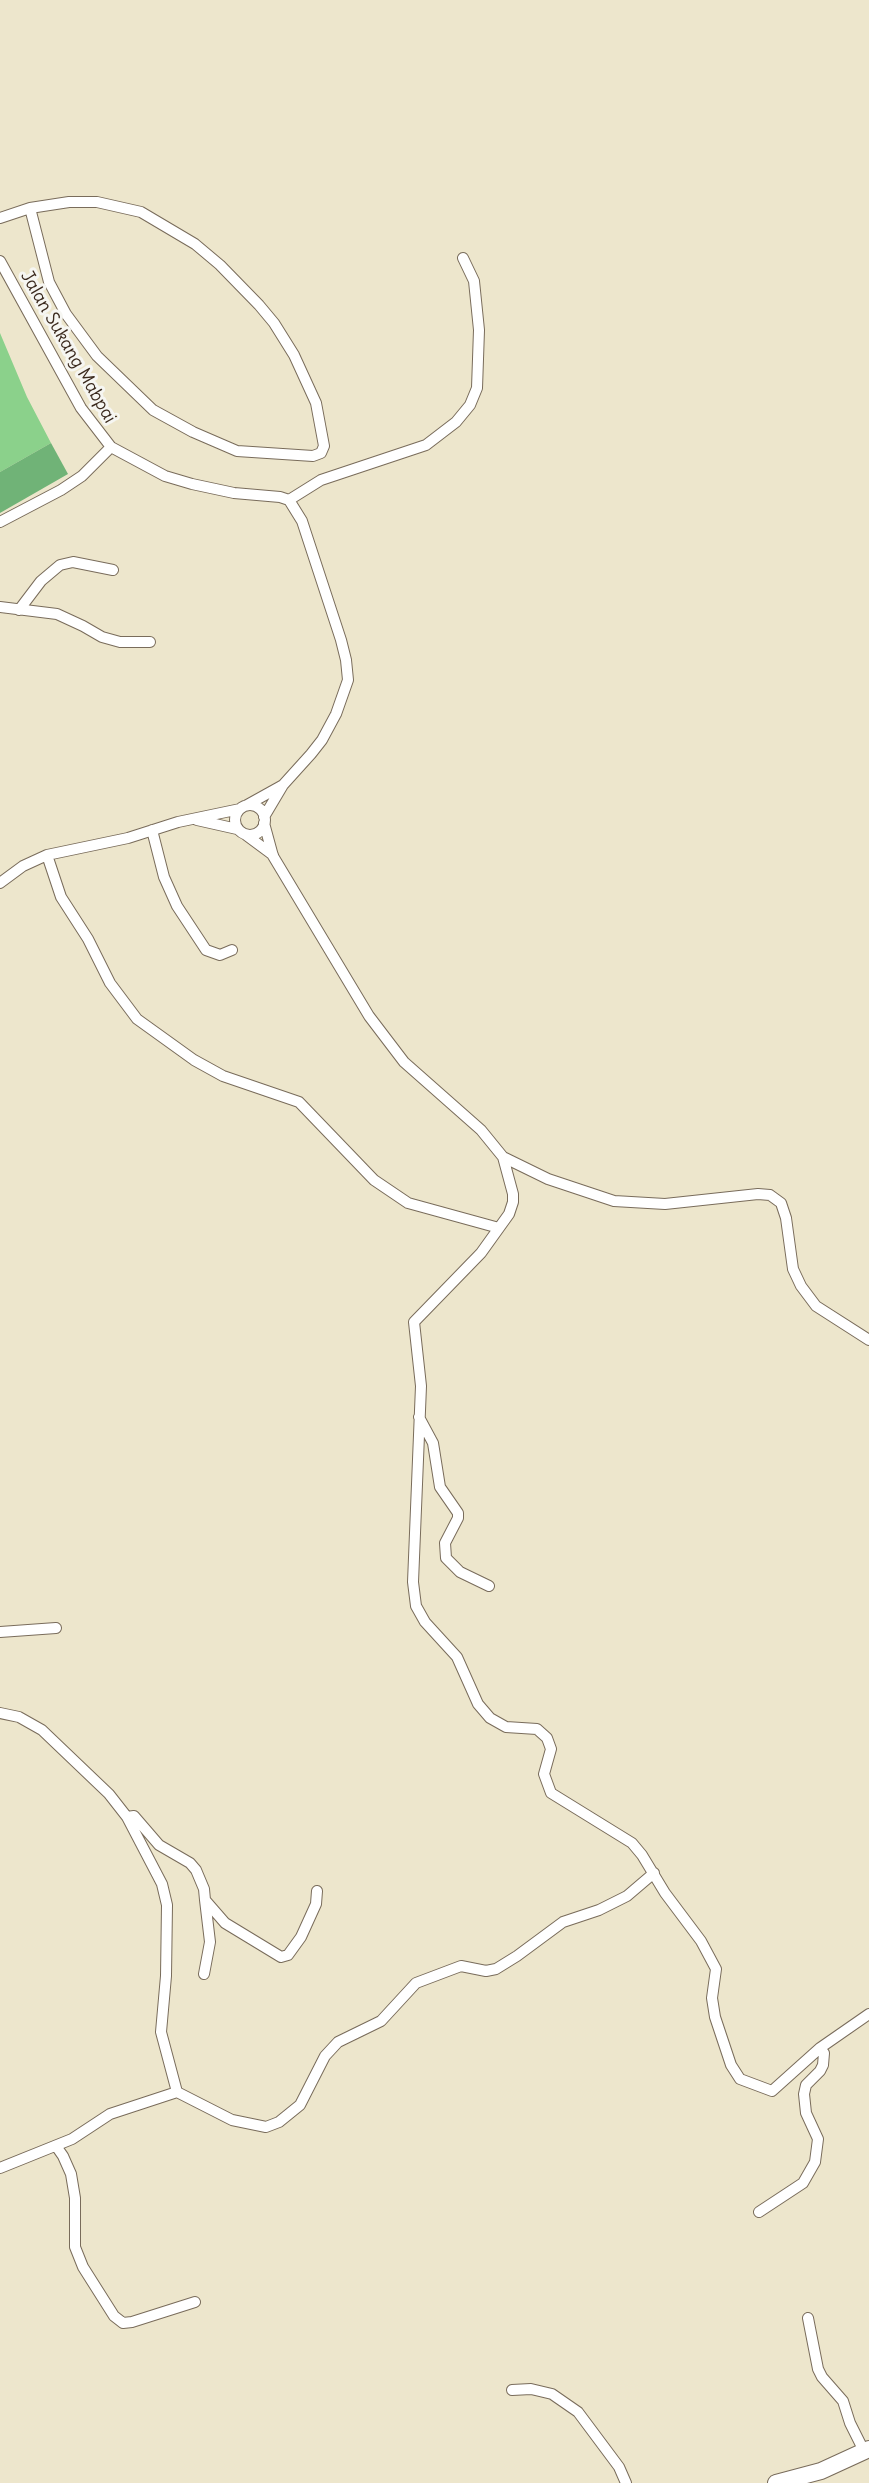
<!DOCTYPE html>
<html>
<head>
<meta charset="utf-8">
<style>
	body { margin:0 }
	canvas { display:block; background:#ede6cc }
</style>
</head>
<body>
<canvas width="869" height="2483"></canvas>
<script>
const g = document.querySelector('canvas').getContext('2d');
g.lineJoin = 'round';
function paint(path, color) { g.fillStyle = color; g.fill(path, 'evenodd'); }
const shape = rows => new Path2D(rows.map(r => 'M' + r).join(''));
function stroke(path, color, width, dash) { g.strokeStyle = color; g.lineWidth = width; g.lineCap = dash ? 'butt' : 'round'; g.setLineDash(dash || []); g.stroke(path); }
function drawText(font, color, halo, rows, align = 'center') {
  g.font = font + ' Delius,sans-serif'; g.lineWidth = 6; g.setLineDash([]); g.textBaseline = 'middle'; g.strokeStyle = halo; g.fillStyle = color; for (const [text, x, y, turn = 0] of rows) {
    g.save(); g.translate(x, y); g.rotate((+turn || 0) * Math.PI / 180); g.textAlign = isNaN(turn) ? turn : align; if (halo) g.strokeText(text, 0, 0); g.fillText(text, 0, 0); g.restore();
  }
}
paint(shape([
	[0,333,27,397,51,443,0,472]
]), '#8bd18b');
paint(shape([
	[51,443,68,474,0,513,0,472]
]), '#70b377');
const minor = shape([
	[0,218,30,208,69,202,97,202,141,212,195,244,220,265,259,305,274,323,294,355,316,403,324,446,321,453,313,456,237,451,193,432,153,410,97,356,66,314,49,282,30,208],
	[0,261,81,408,111,447,165,476,192,484,234,493,280,497,289,500,302,521,341,640,346,660,348,680,336,714,322,740,311,754,283,785,247,805],
	[289,500,321,480,426,445,456,422,470,405,477,388,479,330,474,281,463,258],
	[0,522,61,490,82,476,111,447],
	[0,607,57,614,83,626,102,637,120,642,150,642],
	[19,610,41,581,60,565,73,562,113,570],
	'235 820a15 15 0 1 1 30 0a15 15 0 1 1-30 0Z',
	[264,817,283,785],
	[197,820,237,829],
	[264,823,273,856,369,1016,404,1062,481,1130,503,1157,548,1179,614,1201,665,1204,758,1194,770,1195,781,1203,786,1218,793,1269,801,1286,816,1306,869,1340],
	[152,830,164,877,177,906,206,950,220,955,232,950],
	[246,835,273,855],
	[47,855,61,897,88,939,110,983,137,1019,194,1060,223,1076,299,1102,374,1180,408,1203,499,1228],
	[0,883,23,866,47,855,128,838,178,822,240,809],
	[503,1157,513,1194,513,1202,509,1214,481,1253,414,1322,421,1386,413,1582,416,1606,425,1622,457,1657,478,1704,490,1718,506,1727,537,1729,547,1738,551,1749,544,1774,551,1793,632,1843,642,1855,665,1893,701,1941,716,1969,712,1998,715,2017,731,2065,740,2079,772,2091,820,2048],
	[419,1417,433,1443,440,1487,458,1513,458,1518,445,1543,446,1558,460,1572,489,1586],
	[0,1632,56,1628],
	[0,1713,19,1717,42,1730,109,1794,127,1817,162,1884,167,1905,166,1976,161,2032,177,2092],
	[127,1817,134,1816,159,1845,190,1863,196,1870,204,1889,205,1900],
	[204,1974,210,1942,205,1900,225,1923,281,1957,288,1955,301,1937,316,1904,317,1891],
	[56,2146,63,2156,71,2174,75,2198,75,2247,83,2267,114,2316,123,2323,132,2322,195,2302],
	[0,2168,72,2139,110,2114,177,2092,232,2120,266,2127,279,2122,300,2105,325,2056,338,2042,381,2021,416,1983,461,1966,486,1971,496,1969,517,1956,563,1922,599,1910,627,1896,654,1873],
	[759,2212,803,2183,815,2162,818,2139,806,2113,804,2094,806,2085,820,2071,823,2065,824,2053,820,2048,869,2014],
	[808,2318,818,2369,822,2377,843,2401,850,2423,864,2451],
	[512,2390,531,2389,552,2394,578,2412,619,2467,626,2483]
]);
const primary = shape([
	[776,2483,821,2471,869,2449]
]);
stroke(minor, '#796c5b', 12);
stroke(primary, '#796c5b', 18);
stroke(minor, '#fff', 10);
stroke(primary, '#fff', 16);
drawText('18px', '#3b2a1e', '#f6f6f2', [
	["Jalan Sukang Mabpai",68,347,60]
]);
</script>
</body>
</html>
